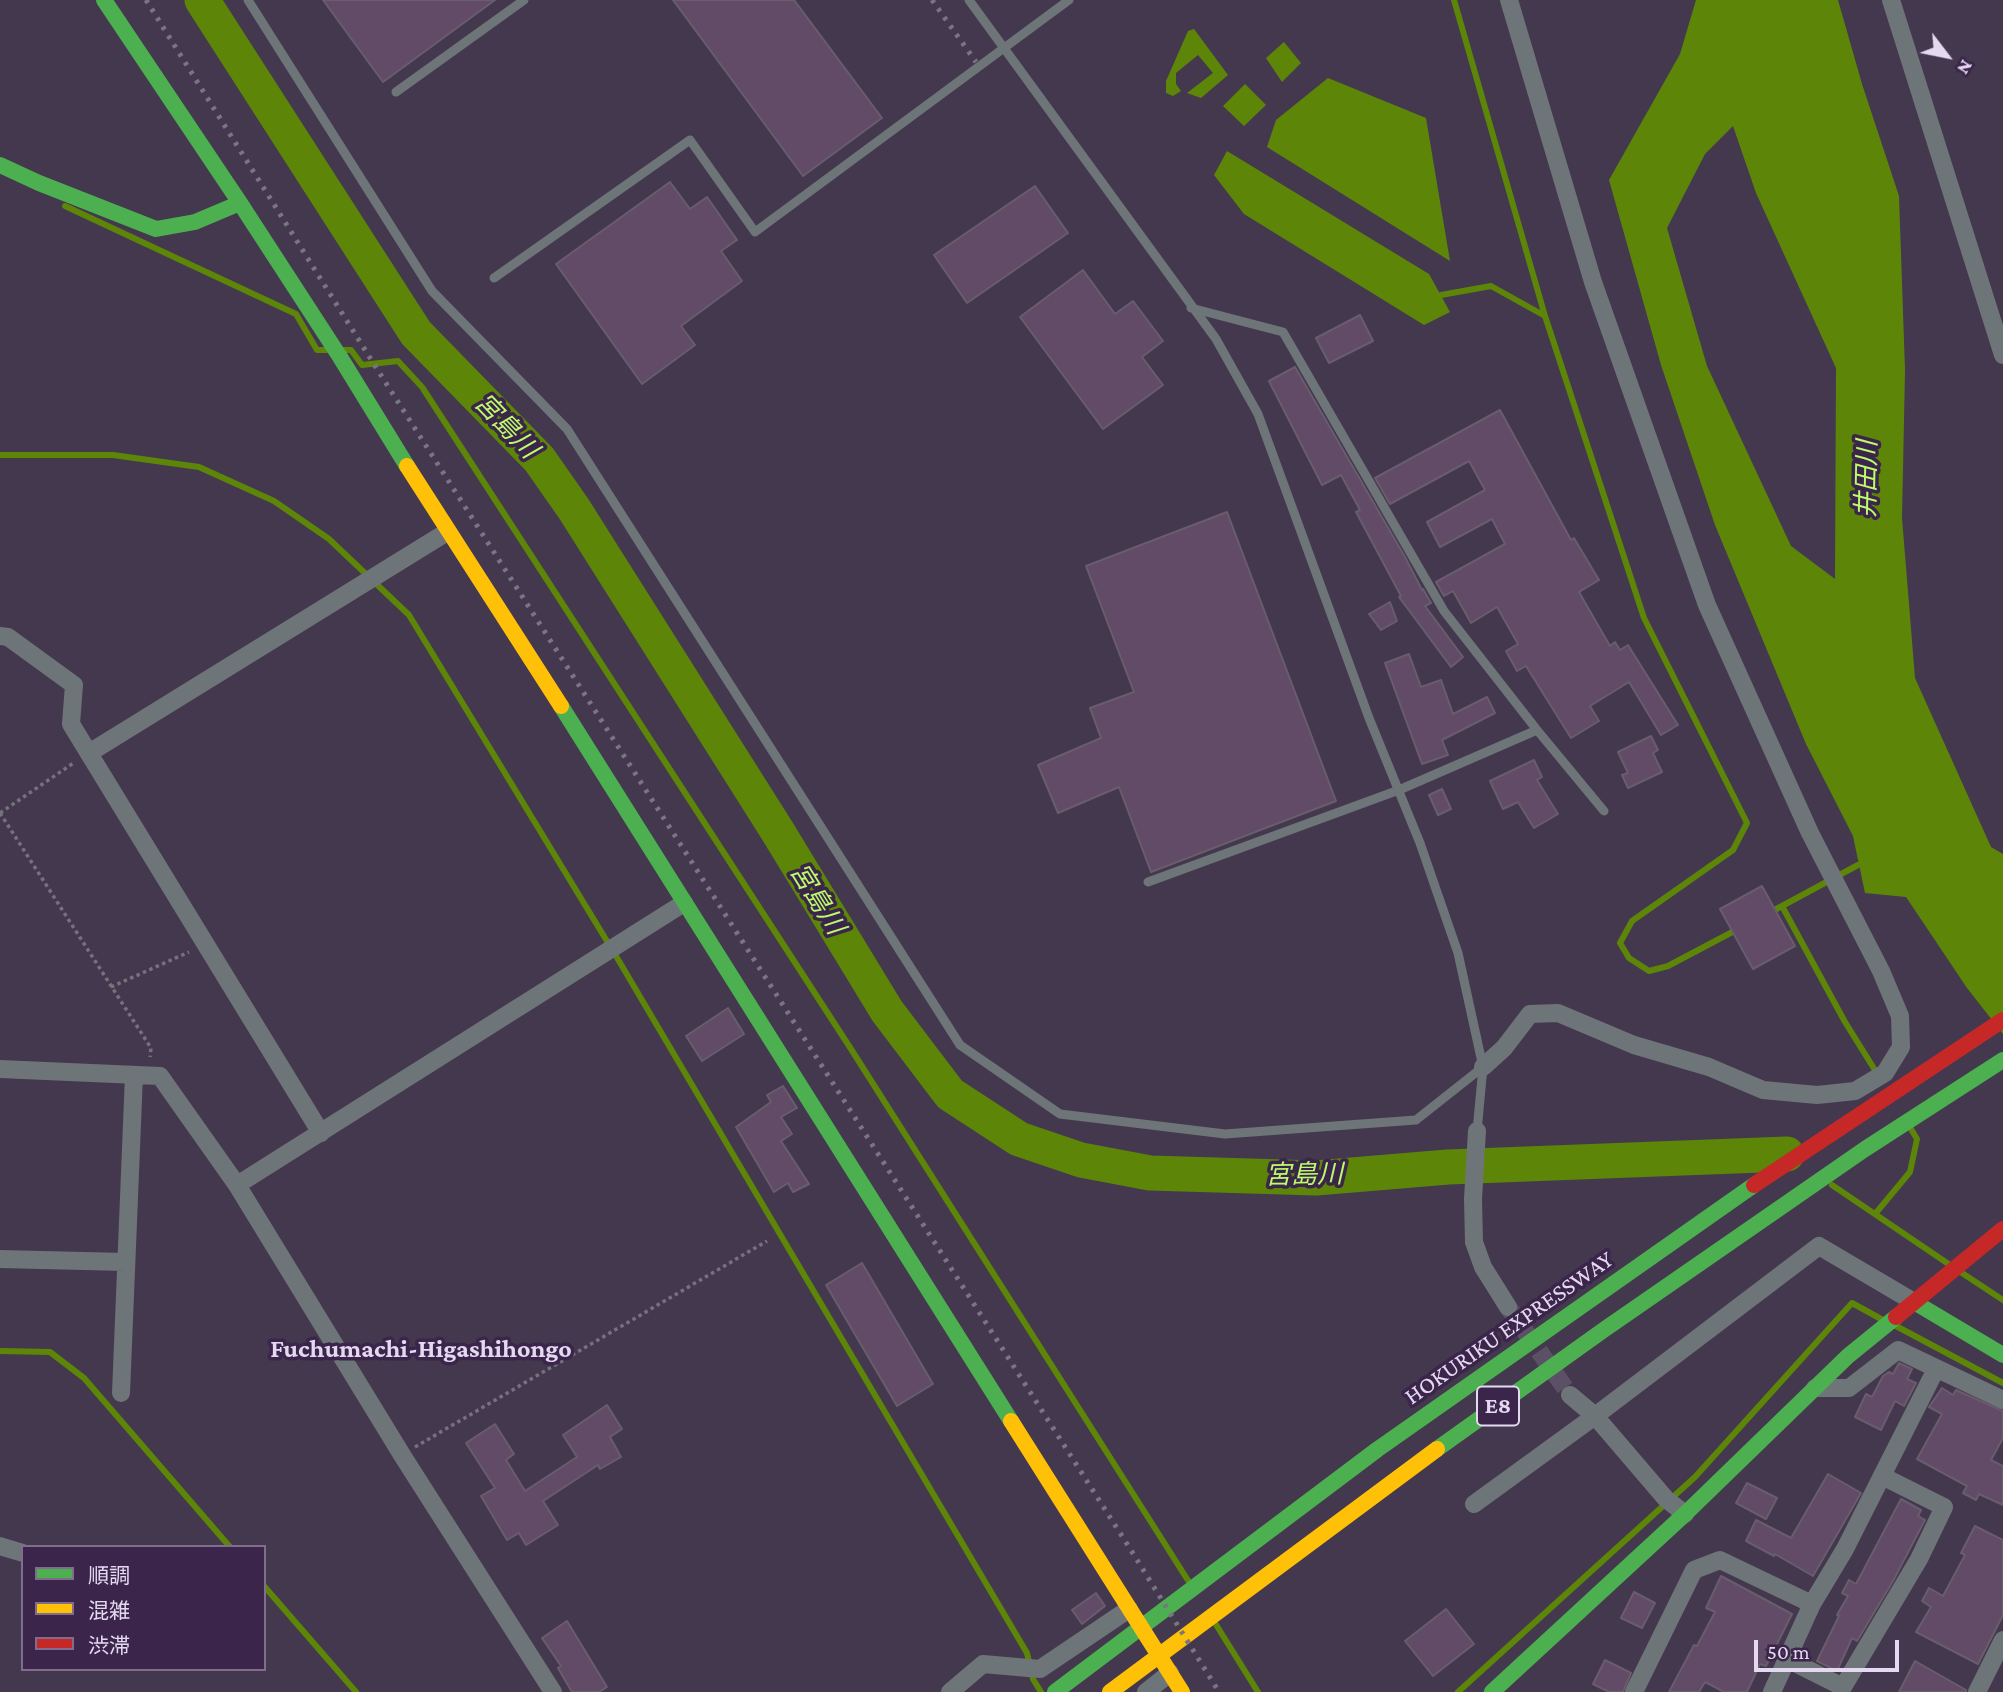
<!DOCTYPE html>
<html>
<head>
<meta charset="utf-8">
<style>
	body { margin:0 }
	#map { position:relative; width:2003px; height:1692px; overflow:hidden; background:#44384e; font-family:"Crimson Pro","Noto Sans JP",serif }
	canvas { display:block }
	.legend { position:absolute; left:21px; top:1545px; width:245px; height:126px; box-sizing:border-box; background:#3b254b; border:2px solid #7f6d8d; margin:0; padding:9px 12px; list-style:none; font-size:21px; color:#e5d9f1 }
	.legend li { display:flex; align-items:center; gap:14px; height:35px }
	.legend b { width:35px; border:2px solid #7f6d8d }
	.north { position:absolute; left:1912px; top:21px; width:70px; height:70px; -webkit-text-stroke:5px #3b254b; paint-order:stroke; rotate:122deg; font-size:19px; font-weight:700; line-height:28px; text-align:center; color:#e5d9f1 }
	.north::after { content:''; display:block; margin:auto; width:24px; height:32px; background:#e5d9f1; clip-path:polygon(50% 0,100% 100%,50% 72%,0 100%) }
	.scale { position:absolute; left:1754px; top:1640px; width:145px; height:32px; box-sizing:border-box; border:4px solid #e5d9f1; border-top:0; padding-left:9px; font-size:21px; line-height:24px; white-space:nowrap; color:#e5d9f1; -webkit-text-stroke:5px #3b254b; paint-order:stroke }
</style>
</head>
<body>
<div id="map">
<canvas width="2003" height="1692"></canvas>
<ul class="legend">
<li><b style="height:9px;background:#4caf50"></b>順調</li>
<li><b style="height:9px;background:#ffc107"></b>混雑</li>
<li><b style="height:9px;background:#c62828"></b>渋滞</li>
</ul>
<div class="north">N</div>
<div class="scale">50 m</div>
</div>
<script>
const g = document.querySelector('canvas').getContext('2d');
g.lineJoin = 'round';
function paint(path, color) { g.fillStyle = color; g.fill(path, 'evenodd'); }
const shape = rows => new Path2D(rows.map(r => 'M' + r).join(''));
function stroke(path, color, width, dash) { g.strokeStyle = color; g.lineWidth = width; g.lineCap = dash ? 'butt' : 'round'; g.setLineDash(dash || []); g.stroke(path); }
function drawText(font, color, halo, rows, align = 'center') {
  g.font = font + ' "Crimson Pro","Noto Sans JP",serif'; g.lineWidth = 7; g.setLineDash([]); g.textBaseline = 'middle'; g.strokeStyle = halo; g.fillStyle = color; for (const [text, x, y, turn = 0] of rows) {
    g.save(); g.translate(x, y); g.rotate((+turn || 0) * Math.PI / 180); g.textAlign = isNaN(turn) ? turn : align; if (halo) g.strokeText(text, 0, 0); g.fillText(text, 0, 0); g.restore();
  }
}
paint(shape([
	[1696,0,1838,0,1862,84,1899,196,1905,370,1902,518,1915,678,1991,847,2003,854,2003,1034,1967,988,1906,897,1865,893,1853,836,1806,744,1715,525,1661,365,1609,180,1680,54],
	[1733,126,1756,193,1836,368,1835,579,1791,546,1707,366,1667,228,1705,154],
	[1194,29,1228,75,1201,98,1187,93,1213,73,1198,55,1176,73,1176,84,1181,91,1173,96,1166,93,1166,81,1188,31],
	[1284,42,1301,63,1282,82,1266,58],
	[1328,78,1426,118,1450,261,1267,147,1276,120],
	[1245,84,1266,105,1244,126,1223,106],
	[1227,151,1429,274,1450,312,1424,325,1244,214,1214,175]
]), '#5d8609');
stroke(shape([
	[1454,0,1545,316,1644,618,1747,823,1733,850,1632,921,1620,943,1629,958,1649,971,1668,966,1738,929],
	[65,206,296,314,317,350,328,350],
	[1441,295,1491,286,1545,316],
	[343,350,351,350,362,365,398,361,422,387,851,1049,1189,1582],
	[0,455,113,455,199,467,274,501,329,539,409,615,619,961,1027,1653,1033,1679,1041,1692],
	[1782,906,1845,1022,1878,1075],
	[1769,913,1858,865],
	[1832,1185,1950,1265],
	[1875,1214,1910,1172,1917,1139,1911,1129],
	[1959,1271,2003,1300],
	[1896,1326,2003,1383],
	[0,1351,50,1352,84,1378,230,1547],
	[264,1586,356,1692],
	[1215,1623,1258,1692],
	[1458,1692,1695,1477,1852,1303,1883,1320]
]), '#5d8609', 6);
stroke(shape([
	[202,0,416,333,539,459,574,509,778,832,887,1011,950,1094,1019,1139,1081,1160,1150,1173,1316,1178,1448,1167,1787,1154]
]), '#5d8609', 35);
const building = shape([
	[323,0,495,0,383,82,323,0],
	[673,0,794,0,882,118,803,176,673,0],
	[670,182,690,209,707,197,737,240,721,251,742,281,681,326,695,345,642,384,556,264,670,182],
	[1035,186,1068,233,967,303,934,255,1035,186],
	[1083,270,1115,314,1133,301,1163,341,1142,357,1163,385,1103,429,1020,317,1083,270],
	[1360,315,1373,341,1329,363,1316,338,1360,315],
	[1295,367,1405,557,1422,590,1423,589,1431,603,1425,606,1463,657,1451,667,1399,597,1401,596,1356,512,1360,510,1341,475,1322,485,1269,381,1295,367],
	[1500,410,1571,540,1574,538,1599,580,1579,592,1610,646,1615,642,1620,650,1628,645,1678,725,1661,735,1629,682,1590,706,1599,721,1571,738,1526,666,1517,671,1506,651,1518,644,1497,607,1471,623,1453,591,1444,596,1436,582,1505,544,1492,519,1440,547,1427,522,1485,490,1469,461,1390,504,1375,478,1500,410],
	[1227,512,1336,801,1151,872,1119,787,1058,813,1038,765,1101,738,1090,708,1134,692,1086,566,1227,512],
	[1390,602,1397,621,1381,630,1369,614,1390,602],
	[1409,654,1421,687,1441,680,1453,714,1487,697,1495,713,1442,740,1448,755,1422,764,1385,663,1409,654],
	[1651,736,1658,750,1653,753,1662,772,1628,788,1622,775,1628,773,1618,752,1651,736],
	[1534,760,1542,777,1537,780,1558,814,1534,828,1518,802,1503,809,1490,781,1534,760],
	[1442,789,1451,809,1438,815,1429,795,1442,789],
	[1762,886,1795,946,1753,969,1720,909,1762,886],
	[728,1008,744,1034,702,1061,686,1036,728,1008],
	[783,1086,797,1108,781,1117,792,1134,781,1141,809,1184,793,1192,788,1183,774,1192,736,1127,771,1102,767,1095,783,1086],
	[862,1263,933,1384,897,1406,826,1285,862,1263],
	[1899,1363,1912,1369,1907,1379,1916,1383,1904,1406,1895,1401,1881,1430,1855,1417,1866,1394,1872,1397,1883,1376,1889,1372,1893,1374,1899,1363],
	[1942,1388,1953,1395,1956,1390,2003,1411,2003,1438,1991,1460,2003,1466,2003,1505,1979,1494,1976,1500,1963,1493,1967,1486,1917,1459,1942,1414,1929,1407,1942,1388],
	[607,1405,622,1429,610,1437,621,1457,600,1469,598,1465,543,1501,558,1525,526,1545,519,1533,507,1540,481,1496,495,1488,466,1443,495,1424,514,1454,506,1460,525,1491,577,1457,563,1435,607,1405],
	[1828,1474,1861,1493,1813,1576,1775,1554,1774,1556,1746,1541,1756,1520,1791,1538,1828,1474],
	[1747,1483,1777,1498,1766,1519,1736,1503,1747,1483],
	[1901,1499,1921,1510,1918,1516,1925,1520,1893,1581,1857,1641,1852,1638,1837,1671,1817,1661,1839,1616,1837,1615,1848,1596,1842,1593,1849,1580,1856,1584,1901,1499],
	[1975,1526,2003,1540,2003,1615,1978,1664,1916,1632,1931,1607,1922,1601,1929,1588,1943,1596,1965,1555,1961,1553,1975,1526],
	[1721,1576,1792,1614,1766,1666,1760,1664,1747,1692,1724,1692,1705,1682,1699,1692,1669,1692,1694,1645,1697,1646,1715,1612,1706,1608,1721,1576],
	[1634,1592,1655,1603,1642,1628,1621,1618,1634,1592],
	[1096,1593,1105,1606,1082,1624,1072,1610,1096,1593],
	[1446,1609,1474,1644,1433,1676,1405,1641,1446,1609],
	[567,1621,607,1687,599,1692,572,1692,558,1668,561,1666,542,1638,567,1621],
	[1605,1660,1631,1673,1623,1692,1609,1692,1593,1684,1605,1660],
	[1915,1661,1966,1690,1966,1692,1899,1692,1915,1661]
]);
paint(building, '#614b66');
stroke(building, '#695c6d', 2);
stroke(shape([
	[1508,1307,1570,1395]
]), '#5c5066', 18, [18, 9]);
stroke(shape([
	[0,813,151,1048,150,1057],
	[0,813,75,762],
	[111,987,189,952],
	[415,1447,767,1241]
]), '#74737c', 3.5, [3.5, 3.5]);
stroke(shape([
	[248,0,432,291,567,429,960,1045,1060,1114,1225,1134,1416,1120,1483,1067],
	[969,0,1216,339,1258,414,1369,718,1420,843,1458,953,1483,1067,1477,1131],
	[396,92,524,0],
	[494,278,690,140,755,232,1069,0],
	[1191,308,1283,332,1444,611,1537,730,1604,811],
	[1148,882,1399,790,1537,730]
]), '#6e7578', 9);
stroke(shape([
	[1891,0,2003,355],
	[0,636,8,637,74,685,71,724,321,1133],
	[89,753,447,532],
	[1483,1067,1504,1048,1530,1014,1558,1013,1634,1045,1709,1067,1763,1090,1817,1095,1855,1091,1885,1073,1901,1047,1900,1016,1881,971,1810,833,1707,605,1593,282,1509,0],
	[0,1069,160,1076,237,1185,402,1455,553,1692],
	[1477,1131,1473,1199,1474,1242,1483,1267,1508,1307],
	[237,1185,684,903],
	[0,1259,126,1262],
	[1815,1388,1849,1388,1898,1350,2003,1400],
	[121,1393,134,1075],
	[1570,1395,1595,1416,1666,1499,1685,1514],
	[1474,1504,1595,1416,1819,1246,1914,1302],
	[0,1546,23,1553],
	[1787,1659,1843,1687,1919,1559,1944,1507,1882,1476],
	[950,1692,983,1664,1040,1669,1129,1609],
	[1146,1692,1170,1673],
	[1634,1692,1694,1570,1720,1560,1812,1604],
	[1772,1692,1812,1604,1845,1549,1936,1369],
	[1977,1692,2003,1640]
]), '#6e7578', 18);
stroke(shape([
	[104,0,240,203,340,357,407,466],
	[0,165,39,183,156,229,195,222,240,203],
	[561,706,1011,1421],
	[1914,1302,2003,1355],
	[1437,1449,1605,1329,1865,1149,2003,1060],
	[1055,1692,1378,1449,1754,1185],
	[1492,1692,1685,1514,1848,1356,1896,1317]
]), '#4caf50', 16);
stroke(shape([
	[407,466,561,706],
	[1011,1421,1182,1692],
	[1110,1692,1437,1449]
]), '#ffc107', 16);
stroke(shape([
	[1754,1185,2003,1020],
	[1896,1317,2003,1229]
]), '#c62828', 16);
stroke(shape([
	[146,0,377,369,1129,1547,1219,1692],
	[932,0,976,62]
]), '#787681', 5, [3.5, 7]);
for (const [x, y, w] of [
	[1498,1406,42]
]) { const box = new Path2D(); box.roundRect(x - w / 2, y - 19.5, w, 39, 5); g.fillStyle = '#3b254b'; g.fill(box); stroke(box, '#e5d9f1', 2); }
drawText('bold 23px', '#e5d9f1', null, [
	["E8",1498,1406]
]);
drawText('24px', '#e5d9f1', '#3b254b', [
	["HOKURIKU EXPRESSWAY",1509,1328,-35]
]);
drawText('italic 26px', '#bcfb6a', '#3b254b', [
	["宮島川",506,426,46],
	["井田川",1867,479,-89],
	["宮島川",817,899,58],
	["宮島川",1304,1175,-1]
]);
drawText('bold 26px', '#e5d9f1', '#3b254b', [
	["Fuchumachi-Higashihongo",421,1349]
]);
</script>
</body>
</html>
